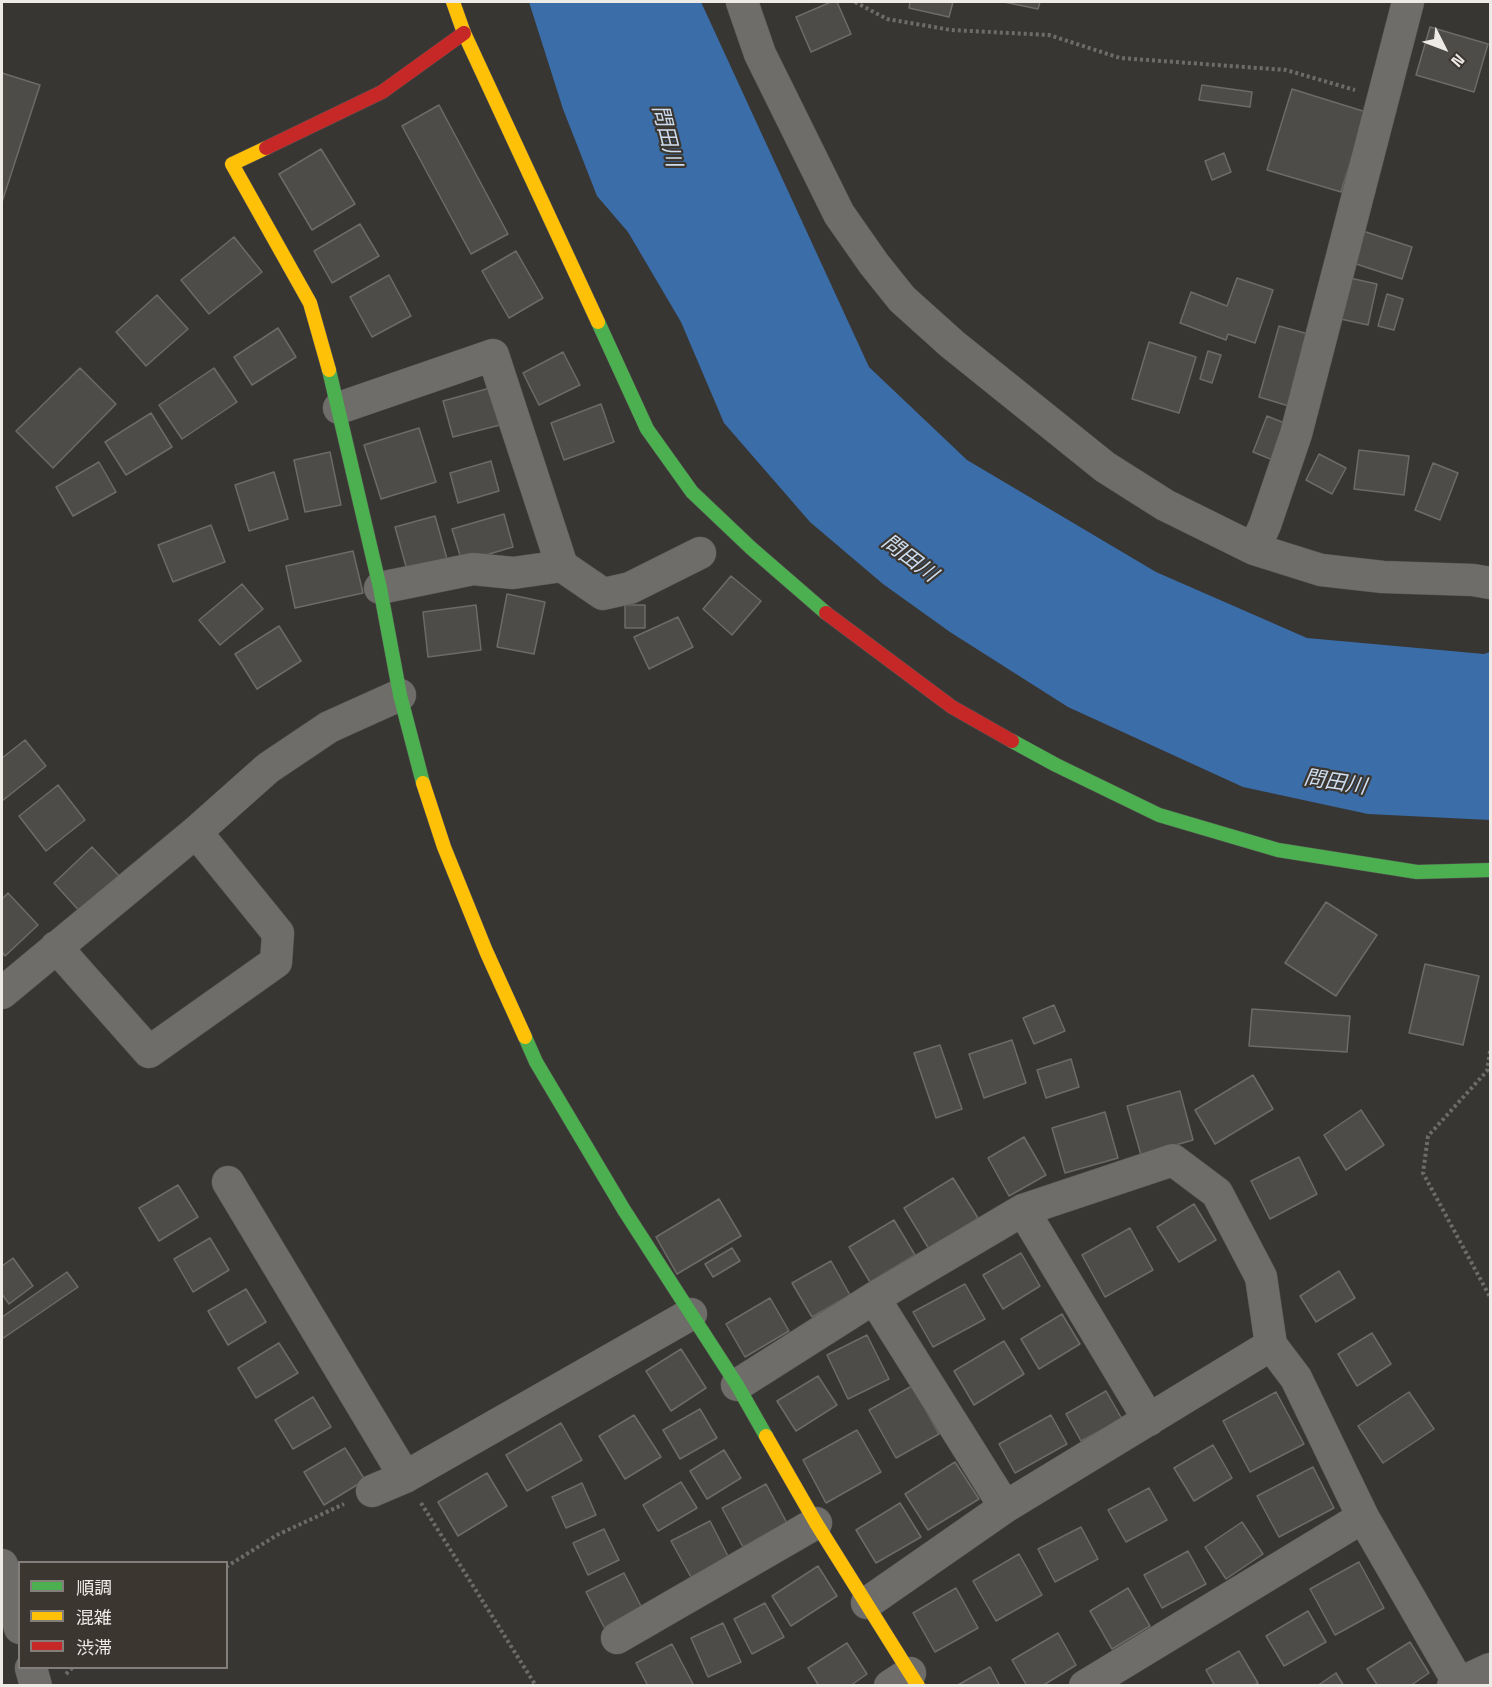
<!DOCTYPE html>
<html>
<head>
<meta charset="utf-8">
<style>
	body { margin:0 }
	#map { position:relative; width:1492px; height:1687px; overflow:hidden; background:#383633; font-family:"Space Grotesk","Noto Sans JP",sans-serif }
	canvas { display:block }
	.frame { position:absolute; inset:0; border:3px solid #eeeae6; pointer-events:none }
	.legend { position:absolute; left:18px; top:1561px; width:210px; height:108px; box-sizing:border-box; background:#3b3630; border:2px solid #837e79; margin:0; padding:8px 10px; list-style:none; font-size:18px; color:#eeeae6 }
	.legend li { display:flex; align-items:center; gap:12px; height:30px }
	.legend b { width:30px; border:2px solid #837e79 }
	.north { position:absolute; left:1414px; top:18px; width:60px; height:60px; -webkit-text-stroke:4px #3b3630; paint-order:stroke; rotate:132deg; font-size:16px; font-weight:700; line-height:24px; text-align:center; color:#eeeae6 }
	.north::after { content:''; display:block; margin:auto; width:21px; height:27px; background:#eeeae6; clip-path:polygon(50% 0,100% 100%,50% 72%,0 100%) }
</style>
</head>
<body>
<div id="map">
<canvas width="1492" height="1687"></canvas>
<div class="frame"></div>
<ul class="legend">
<li><b style="height:8px;background:#4caf50"></b>順調</li>
<li><b style="height:8px;background:#ffc107"></b>混雑</li>
<li><b style="height:8px;background:#c62828"></b>渋滞</li>
</ul>
<div class="north">N</div>
</div>
<script>
const g = document.querySelector('canvas').getContext('2d');
g.lineJoin = 'round';
function paint(path, color) { g.fillStyle = color; g.fill(path, 'evenodd'); }
const shape = rows => new Path2D(rows.map(r => 'M' + r).join(''));
function stroke(path, color, width, dash) { g.strokeStyle = color; g.lineWidth = width; g.lineCap = dash ? 'butt' : 'round'; g.setLineDash(dash || []); g.stroke(path); }
function drawText(font, color, halo, rows, align = 'center') {
  g.font = font + ' "Space Grotesk","Noto Sans JP",sans-serif'; g.lineWidth = 4.5; g.setLineDash([]); g.textBaseline = 'middle'; g.strokeStyle = halo; g.fillStyle = color; for (const [text, x, y, turn = 0] of rows) {
    g.save(); g.translate(x, y); g.rotate((+turn || 0) * Math.PI / 180); g.textAlign = isNaN(turn) ? turn : align; if (halo) g.strokeText(text, 0, 0); g.fillText(text, 0, 0); g.restore();
  }
}
paint(shape([
	[529,2,701,2,869,367,967,460,1156,572,1307,638,1484,654,1490,652,1490,820,1368,814,1243,787,1068,707,950,632,883,584,810,522,724,423,681,322,628,232,597,196,563,109]
]), '#3b6da8');
const building = shape([
	[831,2,837,2,851,34,811,52,796,17,831,2],
	[910,2,953,2,949,17,909,8,910,2],
	[1004,2,1040,2,1038,9,1004,2],
	[1430,27,1488,44,1474,92,1416,75,1430,27],
	[2,73,40,85,2,202,2,73],
	[1202,85,1252,92,1250,107,1199,100,1202,85],
	[1292,89,1366,112,1341,192,1267,170,1292,89],
	[439,105,508,234,471,254,402,126,439,105],
	[321,149,355,204,312,230,279,174,321,149],
	[1224,153,1231,172,1212,180,1205,161,1224,153],
	[360,224,379,256,332,283,314,251,360,224],
	[1363,231,1412,247,1402,279,1353,263,1363,231],
	[234,237,262,272,209,314,181,280,234,237],
	[516,251,543,298,509,318,482,271,516,251],
	[389,275,411,316,372,337,350,297,389,275],
	[1345,277,1377,284,1368,325,1336,318,1345,277],
	[1237,278,1273,290,1255,343,1228,334,1226,340,1180,323,1191,292,1227,306,1237,278],
	[1387,294,1403,299,1394,330,1378,326,1387,294],
	[157,295,188,329,146,366,116,332,157,295],
	[1279,326,1312,335,1292,407,1259,397,1279,326],
	[278,328,296,357,252,385,234,357,278,328],
	[1149,342,1196,357,1179,413,1132,399,1149,342],
	[1208,351,1221,355,1212,383,1200,379,1208,351],
	[563,352,580,385,539,405,523,373,563,352],
	[80,368,116,404,53,468,16,431,80,368],
	[214,368,237,402,182,439,159,405,214,368],
	[490,388,500,425,453,437,443,401,490,388],
	[601,404,614,442,564,460,551,423,601,404],
	[151,413,172,447,126,475,105,442,151,413],
	[1267,416,1287,424,1273,460,1253,452,1267,416],
	[419,428,436,482,381,499,364,445,419,428],
	[1359,450,1409,456,1404,495,1354,489,1359,450],
	[330,452,341,505,305,512,294,460,330,452],
	[1319,454,1346,468,1332,494,1306,480,1319,454],
	[491,461,499,491,458,503,450,473,491,461],
	[99,462,116,492,73,516,56,487,99,462],
	[1433,463,1458,473,1440,520,1415,510,1433,463],
	[274,472,288,519,249,531,235,485,274,472],
	[504,514,513,547,462,562,452,529,504,514],
	[435,516,447,559,407,570,395,527,435,516],
	[211,525,225,562,173,582,158,545,211,525],
	[353,551,363,593,295,608,286,566,353,551],
	[731,576,761,601,732,635,703,609,731,576],
	[242,584,263,609,220,645,199,620,242,584],
	[507,594,545,602,534,654,497,647,507,594],
	[476,605,481,650,428,657,423,612,476,605],
	[625,605,645,605,645,628,625,628,625,605],
	[678,617,693,647,649,669,634,637,678,617],
	[279,626,301,661,257,689,235,654,279,626],
	[25,740,46,766,2,801,2,758,25,740],
	[58,785,85,820,46,851,19,816,58,785],
	[92,847,122,879,83,915,54,883,92,847],
	[8,893,38,925,5,956,2,952,2,899,8,893],
	[1326,902,1377,935,1336,996,1285,963,1326,902],
	[1425,964,1479,976,1463,1045,1409,1033,1425,964],
	[1054,1005,1065,1031,1034,1044,1023,1018,1054,1005],
	[1252,1009,1350,1016,1347,1052,1249,1046,1252,1009],
	[1012,1040,1026,1083,984,1098,969,1054,1012,1040],
	[940,1045,962,1109,936,1118,914,1053,940,1045],
	[1071,1059,1079,1087,1046,1098,1037,1070,1071,1059],
	[1253,1075,1273,1109,1215,1144,1195,1110,1253,1075],
	[1180,1091,1193,1140,1141,1155,1127,1106,1180,1091],
	[1361,1110,1384,1145,1346,1170,1324,1135,1361,1110],
	[1105,1112,1118,1158,1065,1173,1052,1128,1105,1112],
	[1024,1137,1046,1175,1009,1196,988,1158,1024,1137],
	[1299,1157,1317,1194,1270,1219,1251,1181,1299,1157],
	[953,1178,978,1218,929,1249,904,1208,953,1178],
	[178,1185,198,1217,159,1241,139,1208,178,1185],
	[719,1199,741,1236,677,1274,656,1237,719,1199],
	[1194,1204,1216,1240,1179,1262,1157,1227,1194,1204],
	[894,1220,915,1255,870,1282,849,1247,894,1220],
	[1130,1228,1153,1270,1105,1297,1082,1255,1130,1228],
	[210,1238,229,1270,193,1292,174,1259,210,1238],
	[732,1248,740,1261,713,1277,705,1264,732,1248],
	[1021,1253,1040,1286,1003,1309,983,1275,1021,1253],
	[13,1258,33,1286,9,1304,2,1294,2,1266,13,1258],
	[831,1261,850,1295,812,1317,792,1283,831,1261],
	[1339,1271,1355,1298,1316,1322,1300,1296,1339,1271],
	[67,1272,78,1287,2,1339,2,1317,67,1272],
	[965,1284,985,1319,933,1347,913,1312,965,1284],
	[246,1289,266,1322,228,1345,208,1311,246,1289],
	[770,1298,789,1331,745,1357,726,1324,770,1298],
	[1062,1314,1080,1344,1039,1369,1021,1339,1062,1314],
	[1372,1333,1391,1364,1357,1386,1338,1354,1372,1333],
	[867,1335,889,1379,848,1399,827,1355,867,1335],
	[1004,1341,1024,1374,974,1405,954,1371,1004,1341],
	[279,1343,298,1373,256,1398,238,1368,279,1343],
	[681,1349,706,1388,671,1411,646,1371,681,1349],
	[818,1376,837,1405,796,1431,777,1401,818,1376],
	[912,1386,939,1434,896,1458,869,1410,912,1386],
	[1106,1391,1122,1419,1081,1441,1066,1414,1106,1391],
	[1276,1392,1304,1444,1250,1472,1223,1421,1276,1392],
	[1409,1392,1434,1429,1383,1463,1358,1426,1409,1392],
	[313,1397,331,1427,293,1449,275,1420,313,1397],
	[700,1409,717,1438,680,1459,663,1430,700,1409],
	[634,1415,661,1457,625,1479,599,1436,634,1415],
	[1051,1415,1067,1444,1015,1473,999,1444,1051,1415],
	[561,1423,582,1460,527,1491,506,1455,561,1423],
	[857,1430,881,1472,826,1503,803,1460,857,1430],
	[1213,1445,1232,1478,1194,1501,1174,1468,1213,1445],
	[345,1448,365,1480,324,1505,304,1472,345,1448],
	[724,1450,741,1478,707,1499,690,1471,724,1450],
	[955,1462,979,1499,928,1530,905,1494,955,1462],
	[1313,1467,1334,1508,1279,1537,1257,1496,1313,1467],
	[487,1473,507,1506,458,1536,438,1502,487,1473],
	[681,1482,697,1508,658,1531,643,1505,681,1482],
	[582,1483,596,1515,566,1528,552,1497,582,1483],
	[766,1484,787,1523,743,1547,722,1508,766,1484],
	[1149,1488,1167,1520,1126,1542,1108,1510,1149,1488],
	[900,1503,921,1537,876,1563,856,1530,900,1503],
	[710,1521,730,1560,692,1579,671,1541,710,1521],
	[1242,1522,1263,1554,1226,1579,1205,1547,1242,1522],
	[1081,1527,1098,1559,1055,1582,1038,1549,1081,1527],
	[604,1529,619,1560,588,1575,573,1543,604,1529],
	[1188,1551,1206,1584,1162,1608,1144,1575,1188,1551],
	[1019,1554,1042,1595,996,1621,973,1581,1019,1554],
	[1359,1562,1384,1608,1335,1635,1310,1589,1359,1562],
	[818,1566,837,1596,791,1626,772,1596,818,1566],
	[624,1573,643,1610,605,1629,586,1592,624,1573],
	[956,1588,978,1628,935,1652,913,1613,956,1588],
	[1128,1588,1150,1626,1112,1649,1090,1611,1128,1588],
	[765,1603,784,1637,752,1654,734,1619,765,1603],
	[1308,1611,1326,1642,1284,1666,1266,1636,1308,1611],
	[723,1623,741,1662,708,1677,691,1638,723,1623],
	[1058,1633,1076,1665,1042,1686,1027,1686,1012,1660,1058,1633],
	[1410,1642,1429,1673,1410,1686,1378,1686,1367,1669,1410,1642],
	[847,1643,867,1674,850,1686,819,1686,808,1668,847,1643],
	[672,1644,694,1686,648,1686,636,1663,672,1644],
	[1239,1651,1258,1683,1253,1686,1215,1686,1206,1670,1239,1651],
	[990,1667,1000,1686,956,1686,990,1667],
	[1336,1673,1344,1686,1317,1686,1336,1673]
]);
paint(building, '#4e4c49');
stroke(building, '#6d6b68', 1.5);
const street = shape([
	[742,2,760,54,839,214,874,264,902,299,952,344,1105,467,1165,505,1254,549,1321,570,1383,577,1473,580,1490,583],
	[339,408,493,355,562,566],
	[1254,549,1265,525,1296,434,1408,2],
	[380,588,473,569,513,573,562,566,603,594,630,588,700,553],
	[56,947,149,1052,276,962,278,933,196,832],
	[2,993,196,832,268,768,329,727,400,695],
	[228,1182,405,1477],
	[1023,1210,1149,1420],
	[874,1298,1005,1507],
	[737,1385,874,1298,1023,1210,1173,1160,1217,1193,1261,1277,1271,1345,1296,1378,1363,1517,1458,1682],
	[372,1491,405,1477,691,1314],
	[2,1565,20,1628],
	[867,1603,1005,1507,1271,1345],
	[617,1638,816,1523],
	[31,1668,36,1686],
	[890,1686,910,1673],
	[1085,1686,1363,1517],
	[1453,1686,1490,1669]
]);
const fast = shape([
	[598,322,647,429,692,492,751,548,826,613],
	[329,370,380,588,400,695,423,783],
	[1012,741,1056,765,1159,815,1278,850,1417,872,1490,870],
	[525,1037,536,1062,624,1210,737,1385,766,1436]
]);
const slow = shape([
	[453,2,464,33,598,322],
	[266,148,232,164,310,303,329,370],
	[423,783,444,847,486,951,525,1037],
	[766,1436,816,1523,918,1686]
]);
const jam = shape([
	[266,148,382,92,464,33],
	[826,613,952,707,1012,741]
]);
stroke(street, '#555350', 33);
stroke(fast, '#555350', 15);
stroke(slow, '#555350', 15);
stroke(jam, '#555350', 15);
stroke(shape([
	[855,2,887,19,951,30,1049,35,1120,58,1286,70,1355,90],
	[1490,1051,1487,1071,1428,1136,1423,1173,1490,1297],
	[421,1503,536,1686],
	[226,1567,277,1535,344,1504],
	[66,1674,72,1668]
]), '#6d6c69', 4, [3, 3]);
stroke(street, '#6f6d6a', 32);
stroke(fast, '#4caf50', 14);
stroke(slow, '#ffc107', 14);
stroke(jam, '#c62828', 14);
drawText('italic 21px', '#cddcee', '#3b3630', [
	["問田川",666,136,76],
	["問田川",909,559,37],
	["問田川",1335,783,9]
]);
</script>
</body>
</html>
